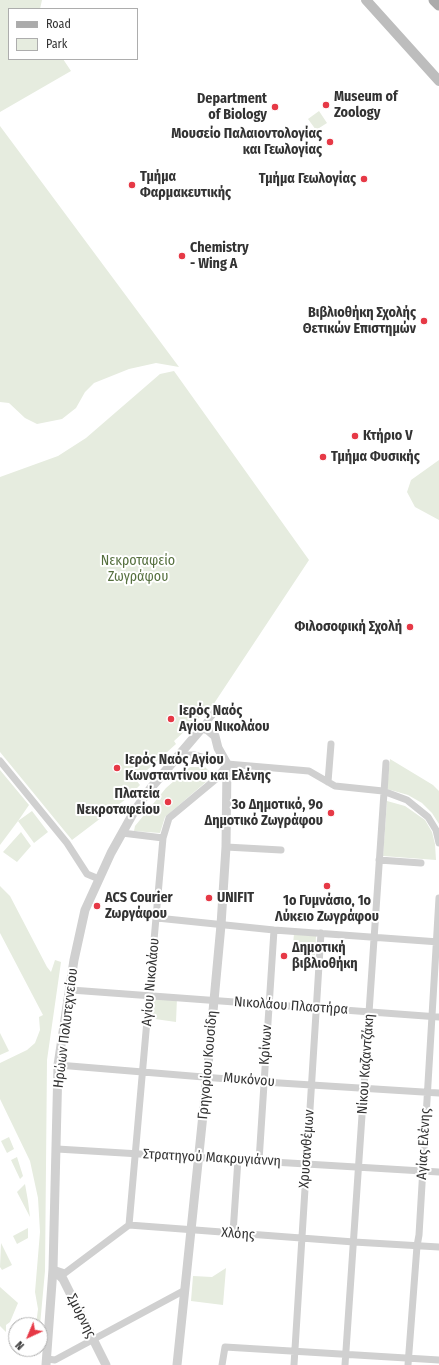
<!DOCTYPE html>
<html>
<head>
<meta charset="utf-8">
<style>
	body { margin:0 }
	#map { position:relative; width:439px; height:1365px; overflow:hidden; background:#fff; font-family:"Fira Sans Condensed",sans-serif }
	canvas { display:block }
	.legend { position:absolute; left:8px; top:8px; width:130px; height:52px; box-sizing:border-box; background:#fff; border:1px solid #adadad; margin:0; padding:5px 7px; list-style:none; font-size:12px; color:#333 }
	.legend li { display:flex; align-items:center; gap:8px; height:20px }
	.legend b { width:20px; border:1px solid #adadad }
	.north { position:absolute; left:8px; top:1317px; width:40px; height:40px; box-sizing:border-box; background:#fff; border:1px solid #adadad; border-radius:50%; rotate:224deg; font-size:11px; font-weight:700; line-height:16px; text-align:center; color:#333 }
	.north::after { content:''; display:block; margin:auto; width:14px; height:18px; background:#e63946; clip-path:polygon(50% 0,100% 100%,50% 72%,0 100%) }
</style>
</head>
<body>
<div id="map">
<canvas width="439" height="1365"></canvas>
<ul class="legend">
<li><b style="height:5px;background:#ababab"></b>Road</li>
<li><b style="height:11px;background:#e6ecdf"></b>Park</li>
</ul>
<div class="north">N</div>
</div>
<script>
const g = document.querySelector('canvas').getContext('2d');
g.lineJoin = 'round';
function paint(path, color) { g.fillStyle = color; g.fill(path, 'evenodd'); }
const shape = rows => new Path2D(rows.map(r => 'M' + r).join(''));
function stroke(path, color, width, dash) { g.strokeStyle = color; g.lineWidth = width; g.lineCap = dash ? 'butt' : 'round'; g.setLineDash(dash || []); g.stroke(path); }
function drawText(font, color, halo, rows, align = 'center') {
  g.font = font + ' "Fira Sans Condensed",sans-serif'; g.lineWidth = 4; g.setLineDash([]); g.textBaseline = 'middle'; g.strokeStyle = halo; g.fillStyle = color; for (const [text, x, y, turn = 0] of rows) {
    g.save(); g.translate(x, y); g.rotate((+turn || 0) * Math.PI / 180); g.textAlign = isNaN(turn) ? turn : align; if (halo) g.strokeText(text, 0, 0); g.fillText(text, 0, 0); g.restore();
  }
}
paint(shape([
	[0,0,42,0,40,9,9,9,9,59,63,59,71,71,0,112],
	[319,111,327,123,316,130,308,119],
	[0,126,179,367,156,363,129,369,94,383,85,392,76,408,62,419,37,424,25,418,9,403,0,402],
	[174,371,309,560,213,705,174,741,176,744,136,780,140,785,126,799,72,840,0,752,0,477,58,456,86,438,160,374],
	[439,460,439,520,415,507,407,492,411,480],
	[390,759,433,785,439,791,439,824,432,813,422,803,408,795,387,789],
	[190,767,205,767,209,771,209,777,206,782,165,817,160,833,134,831,135,826,166,788],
	[0,770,29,805,18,821,32,811,48,832,34,843,18,821,0,845],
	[387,801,405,806,425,820,432,832,435,844,436,860,383,856],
	[21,832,31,846,17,862,3,852],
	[0,886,10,896,47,967,51,972,55,960,61,962,47,1060,45,1271,40,1325,36,1325,38,1309,35,1292,40,1232,38,1198,30,1161,0,1099,0,1063,27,1050,35,1043,40,1030,39,1017,43,1015,0,933],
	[294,934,316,936,315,955,292,954],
	[150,997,177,998,176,1022,148,1018],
	[0,1033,9,1051,0,1055],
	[9,1137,14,1149,7,1153,1,1141],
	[17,1157,23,1176,20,1179,11,1160],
	[25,1184,28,1201,30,1217,17,1192],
	[28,1228,28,1238,17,1244,13,1236],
	[1,1243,12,1265,2,1270,0,1267],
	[226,1268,223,1305,191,1301,193,1276,212,1277],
	[0,1287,18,1303,10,1322,6,1325,6,1332,0,1326]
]), '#e6ecdf');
stroke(shape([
	[202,728,217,709],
	[179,755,195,755,227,764,309,771,335,786,383,791,407,800,428,817,436,830,439,843],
	[0,761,67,843,87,874,99,879],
	[328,782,331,744],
	[122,833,163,838],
	[226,847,281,850],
	[379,860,421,863],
	[157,918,274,930,439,942],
	[71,990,439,1017],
	[58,1065,264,1082,439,1093],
	[57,1149,439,1172],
	[259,1161,274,930],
	[129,1225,163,838,169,818,216,779,227,764],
	[233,1233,238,1159],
	[53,1269,65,1273,129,1225,354,1242,439,1247],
	[47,1359,55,1360,185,1290],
	[222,1365,225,1347,439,1360],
	[294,1365,321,933],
	[345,1365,386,763],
	[408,1365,417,1246,419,1235,439,898]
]), '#d0d0d0', 7);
stroke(shape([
	[53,1269,63,1279,106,1365],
	[46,1365,53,1269,58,1065,74,960,85,910,111,853,135,810,150,789,202,728,208,730,215,736,218,748,227,764,226,847,221,925,207,1076,177,1365]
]), '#d0d0d0', 9);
stroke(shape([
	[366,0,439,81]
]), '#bdbdbd', 10);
stroke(shape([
	[434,0,439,5]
]), '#ababab', 11);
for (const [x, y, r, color] of [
	[326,105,4,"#e63946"],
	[275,107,4,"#e63946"],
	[330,142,4,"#e63946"],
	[364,179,4,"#e63946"],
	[132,185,4,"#e63946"],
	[182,256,4,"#e63946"],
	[424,321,4,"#e63946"],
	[355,436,4,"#e63946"],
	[323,457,4,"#e63946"],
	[410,627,4,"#e63946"],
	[171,719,4,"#e63946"],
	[117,768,4,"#e63946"],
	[168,802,4,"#e63946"],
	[331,813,4,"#e63946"],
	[327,886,4,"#e63946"],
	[209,898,4,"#e63946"],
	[97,906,4,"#e63946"],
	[284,956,4,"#e63946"]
]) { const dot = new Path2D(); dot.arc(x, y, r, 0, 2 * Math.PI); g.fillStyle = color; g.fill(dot); stroke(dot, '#fff', 1.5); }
drawText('bold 14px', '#333', '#fff', [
	["Museum of",334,97],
	["Zoology",334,113],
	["Department",267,99,"right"],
	["of Biology",267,115,"right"],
	["Μουσείο Παλαιοντολογίας",322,134,"right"],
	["και Γεωλογίας",322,150,"right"],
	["Τμήμα",140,177],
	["Φαρμακευτικής",140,193],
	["Τμήμα Γεωλογίας",356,179,"right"],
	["Chemistry",190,248],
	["- Wing Α",190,264],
	["Βιβλιοθήκη Σχολής",416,313,"right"],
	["Θετικών Επιστημών",416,329,"right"],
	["Κτήριο V",363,436],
	["Τμήμα Φυσικής",331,457],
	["Φιλοσοφική Σχολή",402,627,"right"],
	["Ιερός Ναός",179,711],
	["Αγίου Νικολάου",179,727],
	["Ιερός Ναός Αγίου",125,760],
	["Κωνσταντίνου και Ελένης",125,776],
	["Πλατεία",160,794,"right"],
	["Νεκροταφείου",160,810,"right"],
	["3ο Δημοτικό, 9ο",323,805,"right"],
	["Δημοτικό Ζωγράφου",323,821,"right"],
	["ACS Courier",105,898],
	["Ζωργάφου",105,914],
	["UNIFIT",217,898],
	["1ο Γυμνάσιο, 1ο",327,901,"center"],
	["Λύκειο Ζωγράφου",327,917,"center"],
	["Δημοτική",292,948],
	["βιβλιοθήκη",292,964]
], 'left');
drawText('14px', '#56703f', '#fff', [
	["Νεκροταφείο",138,561],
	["Ζωγράφου",138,577]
]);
drawText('14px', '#333', '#fff', [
	["Αγίου Νικολάου",151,982,-85],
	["Νικολάου Πλαστήρα",291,1006,4],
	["Ηρώων Πολυτεχνείου",66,1028,-83],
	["Κρίνων",266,1045,-86],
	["Νίκου Καζαντζάκη",366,1064,-86],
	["Γρηγορίου Κουσίδη",208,1065,-85],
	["Μυκόνου",249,1080,5],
	["Αγίας Ελένης",424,1144,-87],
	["Χρυσανθέμων",307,1149,-86],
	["Στρατηγού Μακρυγιάννη",212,1158,3],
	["Χλόης",238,1234,4],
	["Σμύρνης",81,1316,63]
]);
</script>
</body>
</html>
